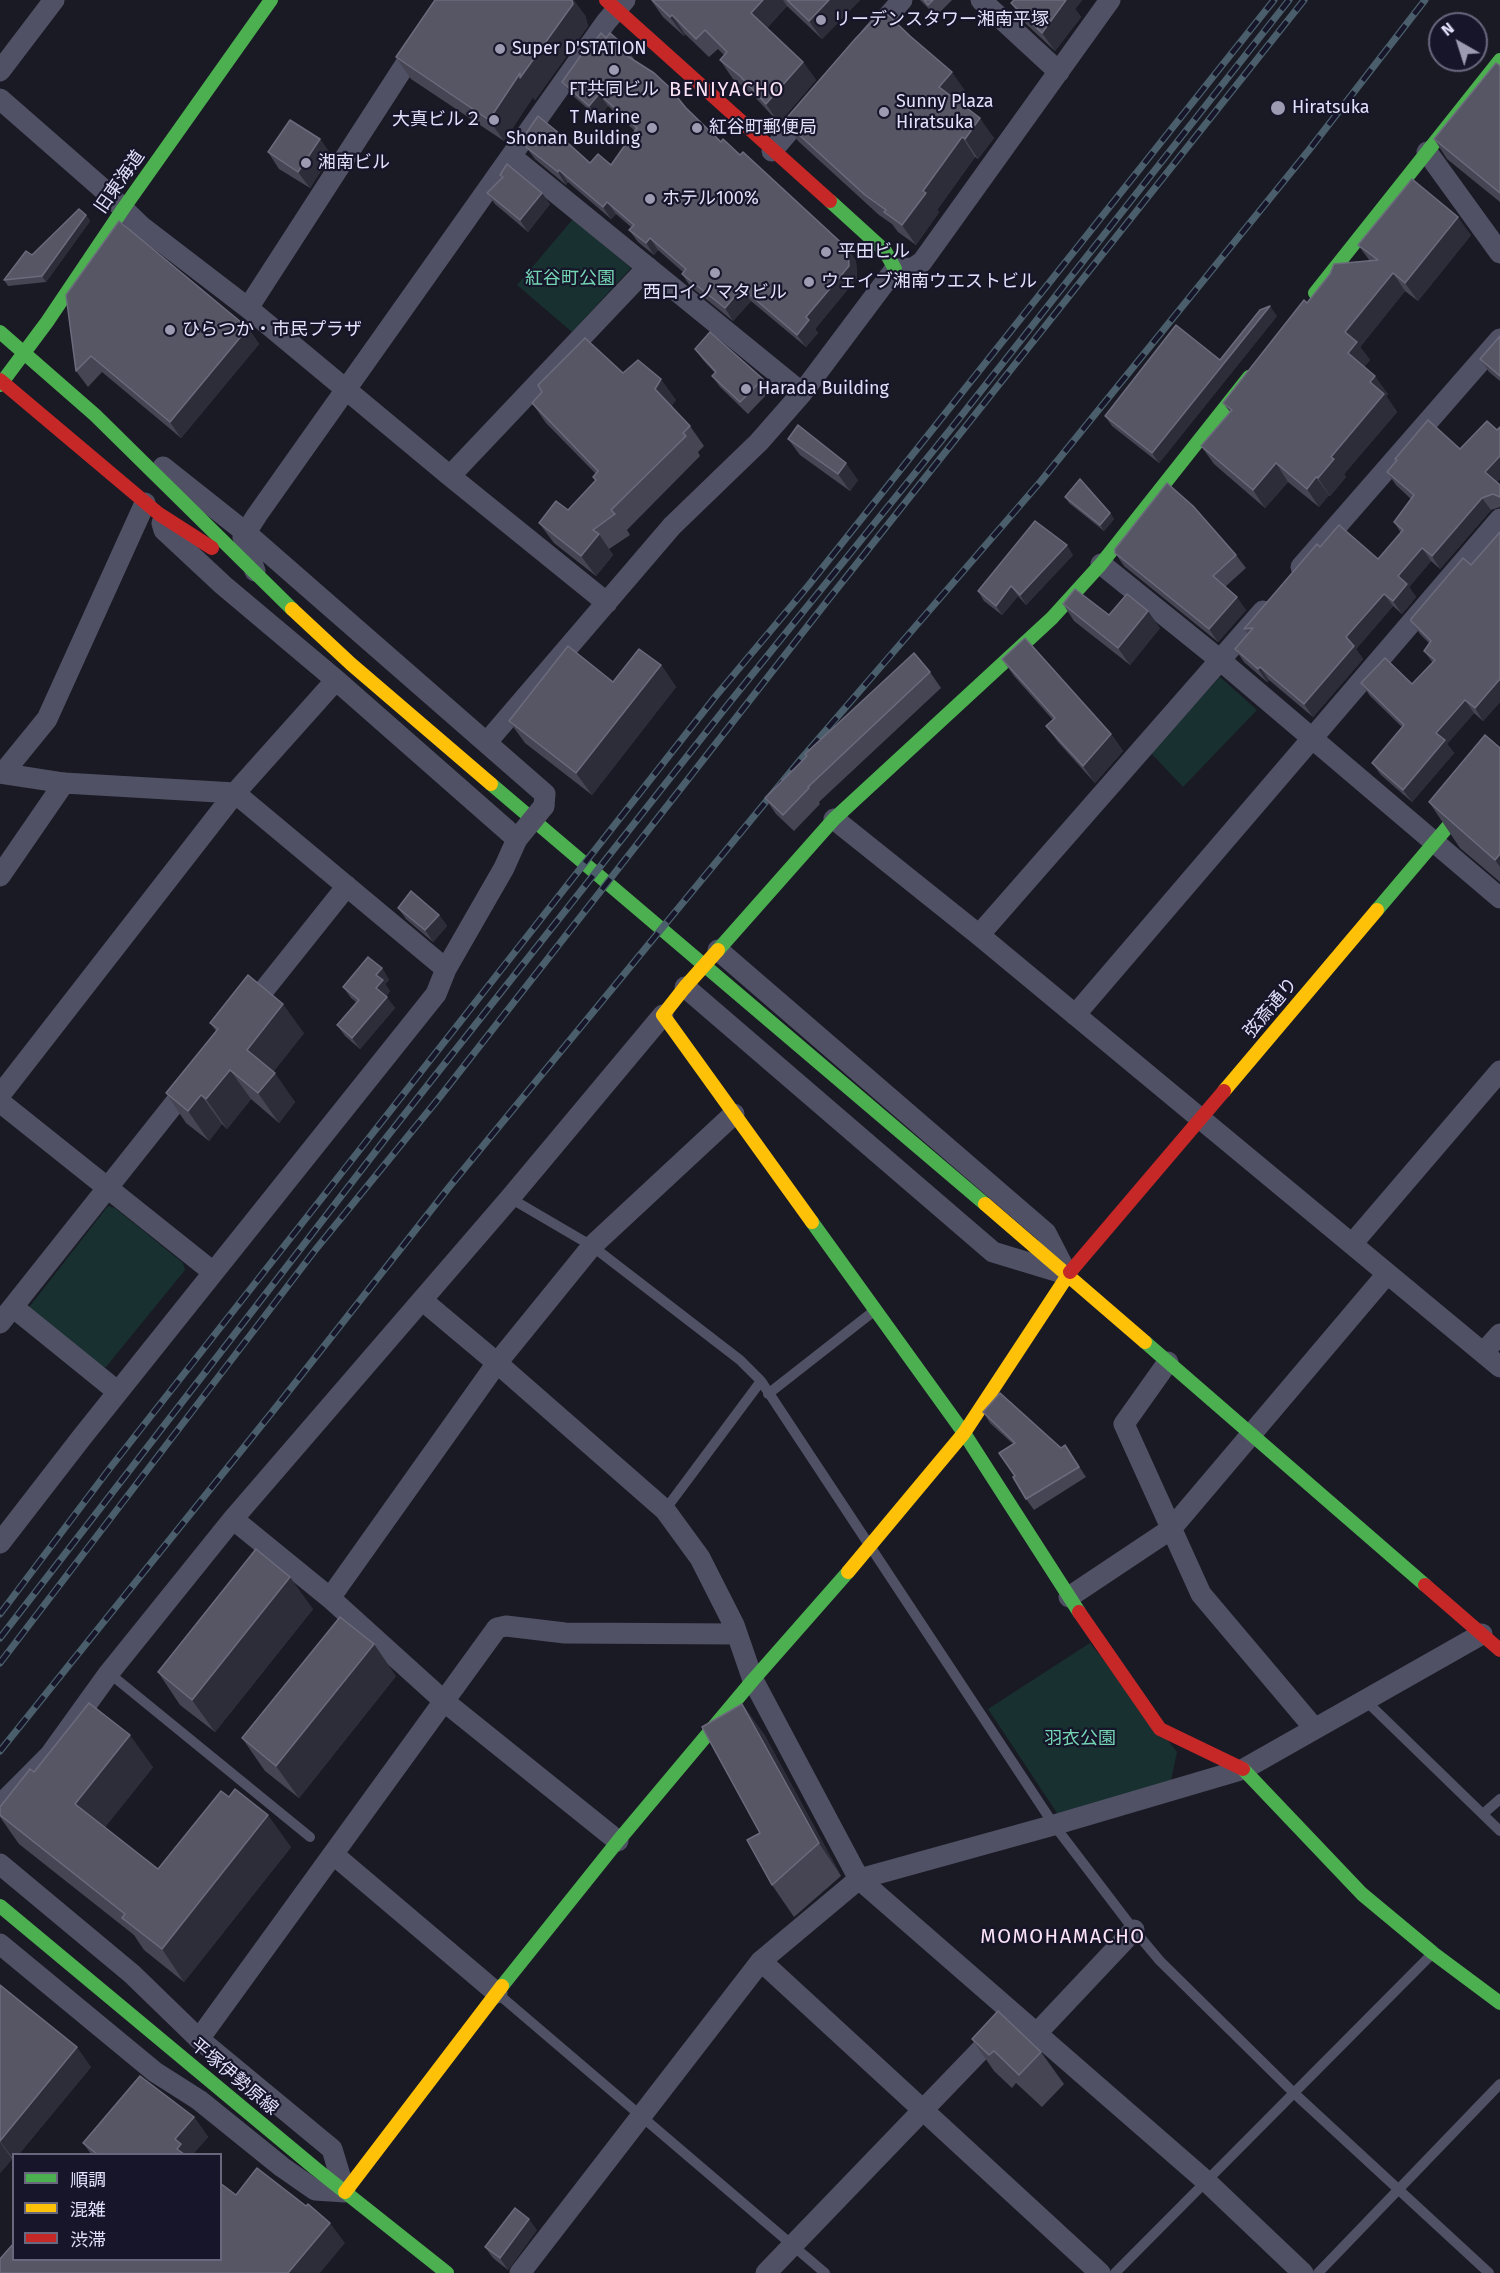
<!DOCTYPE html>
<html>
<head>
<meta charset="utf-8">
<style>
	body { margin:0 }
	#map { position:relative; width:1500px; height:2273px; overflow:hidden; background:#1a1a25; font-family:"Fira Sans","Noto Sans JP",sans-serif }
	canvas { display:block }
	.legend { position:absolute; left:12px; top:2153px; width:210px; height:108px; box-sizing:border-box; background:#16152a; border:2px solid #68677e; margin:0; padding:8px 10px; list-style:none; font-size:18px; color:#e2e1fc }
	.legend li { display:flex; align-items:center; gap:12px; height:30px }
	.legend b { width:30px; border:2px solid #68677e }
	.north { position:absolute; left:1428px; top:12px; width:60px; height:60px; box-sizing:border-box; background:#16152a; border:2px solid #68677e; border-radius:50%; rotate:321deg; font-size:16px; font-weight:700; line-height:24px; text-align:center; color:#e2e1fc }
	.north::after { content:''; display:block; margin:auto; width:21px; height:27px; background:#9c9bb1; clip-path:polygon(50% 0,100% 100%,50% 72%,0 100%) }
</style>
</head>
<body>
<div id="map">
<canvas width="1500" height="2273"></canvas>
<ul class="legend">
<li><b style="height:8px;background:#4caf50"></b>順調</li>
<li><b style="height:8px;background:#ffc107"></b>混雑</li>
<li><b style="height:8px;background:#c62828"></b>渋滞</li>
</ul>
<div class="north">N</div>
</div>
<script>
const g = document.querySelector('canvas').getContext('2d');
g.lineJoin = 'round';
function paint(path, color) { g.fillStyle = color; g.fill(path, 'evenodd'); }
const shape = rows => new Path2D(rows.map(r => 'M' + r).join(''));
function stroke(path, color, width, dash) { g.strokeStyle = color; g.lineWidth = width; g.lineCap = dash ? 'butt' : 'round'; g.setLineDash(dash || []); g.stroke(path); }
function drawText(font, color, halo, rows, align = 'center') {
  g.font = font + ' "Fira Sans","Noto Sans JP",sans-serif'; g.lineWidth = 4.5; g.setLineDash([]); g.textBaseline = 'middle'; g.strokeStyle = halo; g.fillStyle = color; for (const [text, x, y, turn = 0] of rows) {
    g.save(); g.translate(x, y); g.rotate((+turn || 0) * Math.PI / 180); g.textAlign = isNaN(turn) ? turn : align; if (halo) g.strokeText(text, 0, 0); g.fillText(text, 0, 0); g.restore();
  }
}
paint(shape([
	[573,219,631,268,572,332,517,285],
	[1220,677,1257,710,1183,787,1150,752],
	[108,1206,115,1208,183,1263,185,1270,106,1367,102,1368,30,1312,30,1306],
	[1090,1643,1177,1752,1170,1785,1059,1816,988,1709]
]), '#18302f');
stroke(shape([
	[510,1198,592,1246,740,1360,761,1381,1054,1825,1134,1930,1160,1961,1295,2094,1489,2273],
	[768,1394,874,1311],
	[665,1510,761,1381],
	[109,1673,310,1837],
	[1365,1700,1500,1831],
	[1483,1814,1500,1799],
	[497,1993,825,2273],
	[1115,2273,1433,1953],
	[1318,2273,1500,2084]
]), '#505165', 10);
stroke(shape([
	[981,0,1059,72],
	[870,37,902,0],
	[0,71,54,0],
	[0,99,104,190,141,226,248,308,450,476,607,603],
	[772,151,809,108],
	[1427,152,1500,253],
	[512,157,802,393],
	[248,308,447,0],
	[163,467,245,532,545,794,544,806],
	[450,476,648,267],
	[1101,564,1220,660,1500,898],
	[1301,567,1500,339],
	[255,571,243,537,257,515,606,22,625,0],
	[487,742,672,526,759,442,802,393,895,269,913,268,922,262,1110,0],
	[0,773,64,783,235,793,446,969],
	[3,773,47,719,145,503],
	[834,819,979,935,1500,1367],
	[0,876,64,783],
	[979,935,1263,611],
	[718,950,1046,1233,1063,1266],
	[685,987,993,1252,1059,1272],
	[248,1010,347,886],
	[1075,1015,1500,519],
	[0,1095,235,793,336,680],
	[0,1102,213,1272],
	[1352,1244,1500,1071],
	[422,1300,497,1363,665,1510,700,1558,734,1625,753,1680,859,1879,1207,2182,1303,2273],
	[13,1307,118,1392],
	[0,1323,190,1084],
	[1483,1353,1500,1334],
	[1168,1362,1124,1424,1201,1594,1315,1729],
	[233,1519,330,1598,445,1702,618,1841],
	[0,1543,82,1437,436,994,446,969,504,868,517,839,336,680,223,585,164,530,162,523],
	[1069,1597,1171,1529,1387,1274],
	[330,1598,497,1363,592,1246,734,1114],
	[0,1805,50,1755,109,1673,233,1519,510,1198,663,1015],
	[333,1854,497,1993],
	[0,1864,132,1974,199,2039,332,2149,345,2192,315,2190,282,2167,199,2100,155,2072,0,1944],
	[761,1961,1100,2273],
	[1036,2034,1134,1930],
	[199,2039,497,1628,506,1626,565,1633,737,1634],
	[520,2273,761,1961,859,1879,1054,1825,1244,1769,1482,1634],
	[766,2273,999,2031]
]), '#505165', 21);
stroke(shape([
	[830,201,885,251,895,269],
	[1315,293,1500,60],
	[0,332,95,415,292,609],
	[0,385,47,322,123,209,271,0],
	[491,784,985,1204],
	[1377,910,1500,765],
	[718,950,834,819,1052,618,1101,564,1249,377],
	[812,1222,964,1433,1079,1612],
	[1145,1342,1425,1585],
	[1243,1769,1362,1894,1433,1953,1500,2003],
	[0,1906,316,2169,447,2273],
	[502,1986,618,1841,753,1680,848,1572]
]), '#4caf50', 14);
stroke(shape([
	[292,609,351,664,491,784],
	[685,987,663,1015,812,1222],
	[1224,1091,1377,910],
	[985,1204,1145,1342],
	[848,1572,964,1433,1070,1272],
	[345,2192,502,1986]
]), '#ffc107', 14);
stroke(shape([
	[606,0,830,201],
	[0,380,159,514,212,548],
	[1070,1272,1224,1091],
	[1425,1585,1500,1650],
	[1079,1612,1160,1729,1243,1769]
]), '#c62828', 14);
const rail = shape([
	[0,1614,110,1468,715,697,808,586,1274,0],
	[0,1638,386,1138,730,702,954,425,1289,0],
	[0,1663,316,1249,439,1098,828,600,1304,0],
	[0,1751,277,1406,450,1186,801,759,1041,481,1309,150,1425,0]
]);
stroke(rail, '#4a5f6b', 7);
stroke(rail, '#16152a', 4.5, [14]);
stroke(shape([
	[517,839,544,806]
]), '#505165', 21);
stroke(shape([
	[685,987,718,950]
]), '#ffc107', 14);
paint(shape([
	[651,0,860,0,822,39,787,6,767,28,803,62,816,80,779,123,753,95,733,79,720,60,724,55,718,49,709,57,685,34,684,36,663,17],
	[920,0,952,0,936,16],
	[1014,0,1082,0,1075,9,1081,17,1055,51,1024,22,1011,3],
	[585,15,588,26,535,100,533,97,504,141,411,79,396,57],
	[606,38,626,47,634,59,633,60,686,108,721,142,740,155,848,249,856,261,857,278,815,329,818,333,806,347,751,301,733,321,690,286,682,274,683,272,658,250,654,255,638,242,629,230,631,227,616,214,611,219,568,182,566,185,535,159,526,147,566,141,590,163,611,165,635,131,608,106,598,118,571,94,562,82,584,51,586,53],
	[1500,66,1500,202,1447,159,1434,139],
	[966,92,958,101,994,138,978,159,975,157,937,210,939,212,916,245,898,232,892,224,879,215,798,141,784,121],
	[320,139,331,155,310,188,279,169,268,152],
	[500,175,550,204,528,232,495,204,487,193,502,178],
	[86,215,90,221,46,282,8,286,4,280,32,255],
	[1471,235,1418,301,1405,291,1360,347,1370,360,1364,367,1388,394,1386,396,1397,412,1344,474,1346,477,1330,496,1329,495,1319,507,1288,482,1265,508,1214,464,1201,446,1230,412,1223,403,1307,303,1370,261,1358,245],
	[66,295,248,328,259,344,181,438,102,372,88,387,76,371],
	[1277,316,1159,463,1112,426,1105,416,1220,360],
	[1500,336,1500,381,1489,372,1480,359],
	[695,349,763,379,771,390,748,414,720,387,712,376,715,373,703,360],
	[623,373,676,400,671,406,690,426,704,446,698,452,700,456,627,530,630,535,609,549,613,555,596,576,554,543,539,523,568,510,596,480,593,477,596,474,546,423,532,403],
	[788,439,858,480,850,491,800,455],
	[1395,459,1497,483,1500,485,1500,507,1491,510,1440,569,1431,561,1409,587,1416,597,1402,614,1393,606,1356,649,1363,659,1313,717,1269,680,1267,682,1244,662,1235,649,1248,634,1244,629,1320,547,1378,559,1401,533,1394,522,1411,499,1396,485,1387,472,1396,461],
	[1065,497,1110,513,1114,519,1104,531,1069,503],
	[1500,532,1500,702,1483,721,1474,713,1447,744,1454,753,1412,802,1381,775,1372,763,1402,727,1370,696,1361,683,1412,684,1433,663,1424,651,1429,643,1420,634,1411,621,1471,565],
	[1115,553,1236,555,1246,568,1225,587,1246,610,1218,642,1124,566],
	[1073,555,1026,605,1018,596,1002,615,984,601,978,591],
	[1063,604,1109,615,1160,628,1130,665,1074,621],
	[1002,659,1111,734,1123,751,1095,783,1058,742,1046,726,1053,720,1014,676],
	[661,665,676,687,592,795,525,743,509,721,613,682],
	[930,672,941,688,819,802,820,804,794,831,776,814,765,798],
	[1500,748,1500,882,1460,848,1429,802],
	[398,908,439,915,447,926,433,942,406,919],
	[382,968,389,980,385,984,390,991,386,997,395,1008,360,1049,345,1036,337,1025,356,1002,351,998,343,987],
	[210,1023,304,1033,273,1072,295,1102,279,1123,251,1099,227,1129,222,1124,209,1141,186,1123,166,1093,216,1031],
	[983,1412,1061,1448,1065,1445,1086,1477,1034,1510,1026,1499,1015,1476,1013,1444,990,1423],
	[313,1609,215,1732,180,1705,158,1672],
	[396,1676,299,1798,265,1771,242,1738],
	[742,1704,765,1736,841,1876,794,1917,772,1885,760,1833],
	[153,1767,105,1827,158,1869,291,1847,184,1982,144,1950,134,1935,19,1844,0,1817,0,1807,34,1772],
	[0,1985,91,2067,19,2154,14,2154,14,2160,12,2159,0,2173],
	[972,2039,1041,2052,1064,2084,1042,2107,1016,2083,1012,2088,994,2071],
	[194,2117,208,2137,193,2154,91,2154,83,2143],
	[537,2230,508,2270,493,2258,485,2247]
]), '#464553');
paint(shape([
	[572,0,574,0,585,15,588,26,535,100,533,97,504,141,489,120],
	[763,0,783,0,787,6,764,31,751,13],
	[829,0,860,0,822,39,809,21],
	[1066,0,1082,0,1075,9,1081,17,1055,51,1042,33],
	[672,15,685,34,684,36,670,17],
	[803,62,816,80,779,123,766,104],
	[952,72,966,92,953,107,939,87],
	[599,94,608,106,598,118,589,106],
	[980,118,994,138,978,159,965,139],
	[962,137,975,157,937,210,939,212,916,245,902,225,923,191],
	[320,139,331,155,310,188,298,172],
	[559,170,568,182,566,185,558,172],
	[542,193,550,204,528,232,520,220],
	[607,202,616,214,611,219,603,207],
	[86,215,90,221,46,282,42,276],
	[1458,217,1471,235,1418,301,1405,283],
	[650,238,658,250,654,255,646,243],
	[848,249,856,261,857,278,815,329,818,333,806,347,797,335,806,317],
	[1393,273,1405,291,1360,347,1370,360,1361,371,1348,353,1345,332],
	[742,288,751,301,733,321,725,308],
	[1270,306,1277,316,1159,463,1152,453],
	[248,328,259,344,181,438,170,422],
	[1375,376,1388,394,1386,396,1397,412,1344,474,1346,477,1330,496,1318,478,1370,382],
	[661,379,676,400,669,410,655,389],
	[1500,456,1500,479,1494,485,1485,472],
	[846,463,858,480,850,491,838,474],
	[1276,463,1288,482,1265,508,1253,490],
	[1316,477,1329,495,1319,507,1307,489],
	[1482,498,1491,510,1440,569,1432,556],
	[1110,513,1114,519,1104,531,1100,525],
	[599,534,613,555,596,576,581,556],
	[1067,545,1073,555,1026,605,1020,595],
	[1422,548,1431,561,1409,587,1416,597,1402,614,1393,601,1398,576],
	[1011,586,1018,596,1002,615,996,606],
	[1384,594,1393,606,1356,649,1363,659,1313,717,1304,704,1346,637],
	[1237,597,1246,610,1218,642,1209,629],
	[1148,611,1160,628,1130,665,1118,648],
	[661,665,676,687,592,795,576,773],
	[1260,667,1269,680,1267,682,1258,669],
	[1499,680,1500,682,1500,702,1483,721,1475,708],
	[1465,700,1474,713,1447,744,1454,753,1412,802,1403,790,1436,733],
	[1111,734,1123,751,1095,783,1083,766],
	[1500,854,1500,867,1495,860],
	[439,915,447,926,433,942,425,930],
	[382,968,389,980,385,984,390,991,384,1000,376,988,376,975],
	[387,997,395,1008,360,1049,352,1038],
	[283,1004,304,1033,267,1080,247,1050],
	[230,1070,251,1099,227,1129,206,1099],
	[275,1073,295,1102,279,1123,258,1093],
	[201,1095,222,1124,209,1141,188,1111],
	[290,1577,313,1609,215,1732,192,1700],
	[374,1644,396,1676,299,1798,276,1766],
	[742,1704,765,1736,841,1876,819,1843],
	[130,1735,153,1767,98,1836,75,1804],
	[268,1815,291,1847,184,1982,162,1949],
	[77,2047,91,2067,19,2154,14,2154,14,2160,0,2141],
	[194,2117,208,2137,193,2154,181,2154,177,2149,175,2139],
	[0,2142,12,2159,0,2173],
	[529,2219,537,2230,508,2270,500,2258],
	[330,2223,345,2243,320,2273,288,2273]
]), '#2d2d39');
const building = shape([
	[435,0,572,0,573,4,520,78,520,73,489,120,396,57,435,0],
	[652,0,763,0,751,13,803,62,766,104,740,76,720,60,727,52,705,30,696,39,672,15,670,17,652,0],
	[787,0,829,0,809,21,787,0],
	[924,0,933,0,928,5,924,0],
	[1014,0,1066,0,1042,33,1011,3,1014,0],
	[883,10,910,36,952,72,939,87,980,118,965,139,962,137,923,191,926,193,902,225,884,212,886,210,865,195,784,121,856,38,883,10],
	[601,33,606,38,610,33,626,47,621,52,654,73,668,86,686,108,721,142,723,139,740,155,743,152,848,249,849,266,806,317,809,320,797,335,742,288,725,308,682,274,686,269,650,238,646,243,629,230,634,225,607,202,603,207,559,170,558,172,526,147,527,132,538,116,560,134,559,135,590,163,598,154,611,165,637,128,599,94,589,106,562,82,584,51,585,54,601,33],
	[1496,63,1500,66,1500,193,1434,139,1496,63],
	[290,120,320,139,298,172,268,152,290,120],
	[507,164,542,193,520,220,487,193,503,177,500,175,507,164],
	[1412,179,1458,217,1405,283,1393,273,1345,332,1357,342,1348,353,1375,376,1370,382,1384,394,1331,457,1334,459,1318,478,1316,477,1307,489,1276,463,1253,490,1201,446,1232,410,1223,403,1304,300,1307,303,1330,274,1334,264,1378,260,1358,245,1412,179],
	[79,209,86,215,42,276,4,280,26,251,32,255,79,209],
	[119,221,248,328,170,422,91,356,76,371,66,295,119,221],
	[1270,306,1152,453,1105,416,1176,325,1220,360,1260,310,1270,306],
	[710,332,763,379,740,402,712,376,716,372,695,349,710,332],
	[1500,336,1500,376,1480,359,1500,336],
	[585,338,623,373,638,360,661,379,655,389,690,426,683,433,686,436,611,510,615,514,593,530,599,534,581,556,539,523,556,501,568,510,596,480,593,477,598,471,532,403,542,392,538,385,585,338],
	[1428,420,1460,449,1487,421,1497,430,1500,427,1500,456,1485,472,1500,485,1500,497,1493,494,1482,498,1432,556,1422,548,1398,576,1407,584,1393,601,1384,594,1346,637,1354,646,1304,704,1260,667,1258,669,1235,649,1253,628,1244,629,1317,544,1320,547,1339,525,1378,559,1403,530,1394,522,1414,495,1387,472,1397,460,1395,459,1428,420],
	[798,425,846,463,838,474,788,439,798,425],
	[1080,479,1110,513,1100,525,1065,497,1080,479],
	[1167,483,1193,506,1236,555,1213,576,1237,597,1209,629,1115,553,1115,549,1167,483],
	[1035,521,1067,545,1020,595,1011,586,996,606,978,591,1035,521],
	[1500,532,1500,680,1499,680,1475,708,1465,700,1436,733,1445,740,1403,790,1372,763,1404,725,1361,683,1385,658,1412,684,1435,660,1424,651,1431,641,1411,621,1411,619,1463,558,1471,565,1500,532],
	[1075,589,1109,615,1127,594,1148,611,1118,648,1063,604,1075,589],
	[1025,638,1111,734,1083,766,1046,726,1055,718,1002,659,1025,638],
	[568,646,613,682,639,649,661,665,576,773,509,721,568,646],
	[914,653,930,672,808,787,809,788,783,815,765,798,807,756,805,754,914,653],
	[1485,735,1500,748,1500,854,1495,860,1429,802,1485,735],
	[411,891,439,915,425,930,398,908,411,891],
	[368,957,382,968,376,975,383,980,376,988,387,997,352,1038,337,1025,359,1000,343,987,368,957],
	[248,975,283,1004,247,1050,275,1073,258,1093,230,1070,206,1099,201,1095,188,1111,166,1093,218,1029,210,1023,248,975],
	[1000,1393,1061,1448,1065,1445,1079,1467,1026,1499,1013,1477,1015,1476,999,1453,1015,1443,983,1412,1000,1393],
	[256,1549,290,1577,192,1700,158,1672,256,1549],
	[340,1617,374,1644,276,1766,242,1738,340,1617],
	[89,1703,130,1735,75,1804,158,1869,221,1791,229,1797,235,1789,268,1815,162,1949,122,1918,125,1914,0,1815,0,1807,30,1769,34,1772,89,1703],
	[742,1704,819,1843,772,1885,747,1840,760,1833,702,1727,742,1704],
	[0,1985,77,2047,0,2141,0,1985],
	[998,2011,1041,2052,1019,2075,994,2051,989,2055,972,2039,998,2011],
	[140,2076,194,2117,175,2139,181,2144,177,2149,184,2154,97,2154,83,2143,140,2076],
	[257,2168,306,2206,308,2204,330,2223,288,2273,0,2273,0,2259,14,2243,14,2259,220,2259,220,2183,236,2195,257,2168],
	[515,2208,529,2219,500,2258,485,2247,515,2208]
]);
paint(building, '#575665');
stroke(building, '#6c6b7d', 1.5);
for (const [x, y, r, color] of [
	[821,20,6,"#9c9bb1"],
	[500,49,6,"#9c9bb1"],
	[614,70,6,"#9c9bb1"],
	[1278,108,8,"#9c9bb1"],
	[884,112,6,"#9c9bb1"],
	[494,120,6,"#9c9bb1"],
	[652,128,6,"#9c9bb1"],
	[697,128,6,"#9c9bb1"],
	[306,163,6,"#9c9bb1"],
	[650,199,6,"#9c9bb1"],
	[826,252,6,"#9c9bb1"],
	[715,273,6,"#9c9bb1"],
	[809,282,6,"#9c9bb1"],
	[170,330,6,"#9c9bb1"],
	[746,389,6,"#9c9bb1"]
]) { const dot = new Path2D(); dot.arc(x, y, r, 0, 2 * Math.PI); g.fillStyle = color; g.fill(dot); stroke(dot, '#16152a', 2); }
drawText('18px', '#e2e1fc', '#16152a', [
	["リーデンスタワー湘南平塚",833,20],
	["Super D'STATION",512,49],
	["FT共同ビル",614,90,"center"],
	["Sunny Plaza",896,102],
	["Hiratsuka",896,123],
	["Hiratsuka",1292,108],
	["T Marine",640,118,"right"],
	["Shonan Building",640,139,"right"],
	["大真ビル２",482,120,"right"],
	["紅谷町郵便局",709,128],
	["湘南ビル",318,163],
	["ホテル100%",662,199],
	["平田ビル",838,252],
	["ウェイブ湘南ウエストビル",821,282],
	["西口イノマタビル",715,293,"center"],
	["ひらつか・市民プラザ",182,330],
	["Harada Building",758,389]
], 'left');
drawText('18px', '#e2e1fc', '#16152a', [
	["旧東海道",120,182,-55],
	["弦斎通り",1271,1008,-50],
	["平塚伊勢原線",234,2077,40]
]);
drawText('18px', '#74d5b3', '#16152a', [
	["紅谷町公園",570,279],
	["羽衣公園",1080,1739]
]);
g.letterSpacing = '1.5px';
drawText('20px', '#fce3f5', '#16152a', [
	["BENIYACHO",727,90],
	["MOMOHAMACHO",1063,1937]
]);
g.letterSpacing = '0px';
</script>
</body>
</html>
